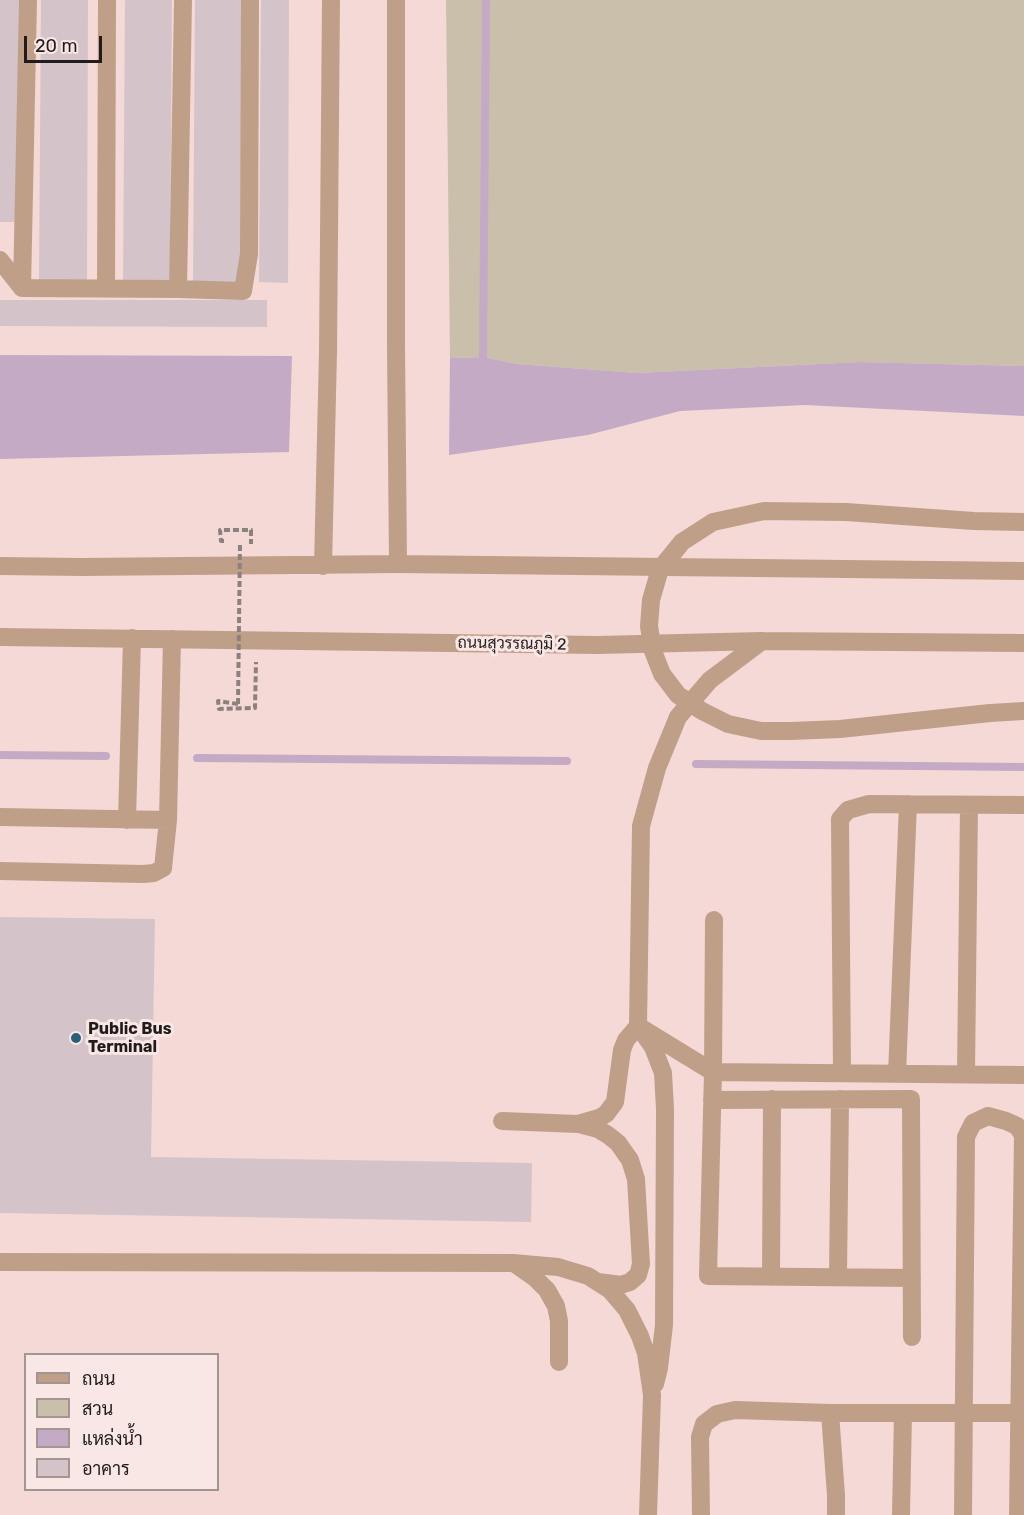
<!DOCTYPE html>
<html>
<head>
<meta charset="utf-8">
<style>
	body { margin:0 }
	#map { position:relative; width:1024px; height:1515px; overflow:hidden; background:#f9e7e5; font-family:Rubik,Sarabun,sans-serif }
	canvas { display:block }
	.legend { position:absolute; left:24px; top:1353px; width:195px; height:138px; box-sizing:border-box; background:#f9e7e5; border:2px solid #a39594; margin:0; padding:8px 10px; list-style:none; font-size:18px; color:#221b1b }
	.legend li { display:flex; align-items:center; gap:12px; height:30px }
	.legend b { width:30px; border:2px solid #a39594 }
	.scale { position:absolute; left:24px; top:36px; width:78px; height:27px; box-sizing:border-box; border:3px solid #221b1b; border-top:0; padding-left:8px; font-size:18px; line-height:21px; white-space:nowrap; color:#221b1b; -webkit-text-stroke:4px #f9e7e5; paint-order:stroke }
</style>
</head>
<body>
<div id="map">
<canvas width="1024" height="1515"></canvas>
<ul class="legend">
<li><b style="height:8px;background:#c09f89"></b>ถนน</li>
<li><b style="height:16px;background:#c9bfab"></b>สวน</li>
<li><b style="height:16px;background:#c5aac6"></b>แหล่งน้ำ</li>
<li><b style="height:16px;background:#d4c4c9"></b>อาคาร</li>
</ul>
<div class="scale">20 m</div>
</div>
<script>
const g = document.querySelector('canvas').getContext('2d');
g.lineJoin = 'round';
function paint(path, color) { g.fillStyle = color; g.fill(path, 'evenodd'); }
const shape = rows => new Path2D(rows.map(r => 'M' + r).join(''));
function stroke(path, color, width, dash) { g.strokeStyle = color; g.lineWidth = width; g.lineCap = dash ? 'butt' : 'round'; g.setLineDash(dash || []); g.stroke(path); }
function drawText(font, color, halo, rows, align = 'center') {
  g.font = font + ' Rubik,Sarabun,sans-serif'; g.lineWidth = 6; g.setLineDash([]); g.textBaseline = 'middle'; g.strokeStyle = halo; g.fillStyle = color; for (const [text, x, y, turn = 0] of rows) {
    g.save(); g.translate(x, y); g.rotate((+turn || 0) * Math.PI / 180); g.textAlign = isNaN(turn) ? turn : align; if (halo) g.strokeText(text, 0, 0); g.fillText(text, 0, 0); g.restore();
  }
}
paint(shape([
	[0,0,1024,0,1024,1515,0,1515],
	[26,1354,218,1354,218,1490,26,1490]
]), '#f4d9d6');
paint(shape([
	[446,0,1024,0,1024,366,860,362,636,373,518,364,483,357,450,358]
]), '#c9bfab');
paint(shape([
	[0,355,292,356,289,452,0,459],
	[483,357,518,364,636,373,860,362,1024,366,1024,416,805,405,680,411,588,435,449,455,450,358]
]), '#c5aac6');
stroke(shape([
	[483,357,486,0],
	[0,755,106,756],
	[197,758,567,761],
	[696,764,1024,767]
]), '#c5aac6', 8);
paint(shape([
	[0,0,19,0,18,222,0,222],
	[41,0,88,0,87,281,39,280],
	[125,0,172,0,170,281,123,281],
	[195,0,242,0,240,282,193,282],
	[261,0,289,0,288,283,259,282],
	[0,300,267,300,267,327,0,326],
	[0,917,155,919,151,1157,532,1163,531,1222,0,1213]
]), '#d4c4c9');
stroke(shape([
	[224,541,221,541,220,530,251,530,251,544],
	[238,704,218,701,219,709,255,708,256,662]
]), '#8d8180', 4, [6, 3]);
stroke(shape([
	[396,0,396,346,398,564],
	[0,260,22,288,178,289,243,291,249,254,250,0],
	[22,288,28,0],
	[106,288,107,0],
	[178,289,183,0],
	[0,566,81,567,398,564,1024,571],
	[323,566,328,352,331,0],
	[0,637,598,645,762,641,1024,643],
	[0,817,168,820,163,868,154,873,143,874,0,871],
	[127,820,132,638],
	[168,820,172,639],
	[714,920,713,1072,708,1276,912,1278],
	[842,1073,840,819,848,810,869,804,1024,805],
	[897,1074,908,804],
	[966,1074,969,805],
	[712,1100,911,1099,912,1337],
	[502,1121,578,1124,599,1118,606,1114,615,1102,622,1050,626,1040,638,1026,713,1072,1024,1075],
	[579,1124,598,1129,608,1135,618,1143,630,1160,636,1179,641,1264,638,1275,630,1282,621,1285,598,1282],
	[0,1262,513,1263,558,1267,588,1276,610,1290,627,1310,640,1336,646,1353,652,1395,648,1515],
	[515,1264,535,1278,547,1290,556,1306,559,1321,559,1362],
	[771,1277,772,1099],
	[838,1277,840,1099],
	[655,1384,659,1368,664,1325,665,1109,663,1073,653,1047,638,1026,641,826,657,768,678,717,710,680,762,641],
	[830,1413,836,1495,836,1515],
	[701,1515,700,1437,704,1424,717,1414,735,1410,830,1413,1024,1413],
	[901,1515,903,1413],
	[963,1515,966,1137,973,1123,988,1116,1006,1121,1017,1126,1023,1135],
	[1018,1515,1023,1135,1024,1133]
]), '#c09f89', 18);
stroke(shape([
	[238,704,240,543]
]), '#8d8180', 4, [6, 3]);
stroke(shape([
	[1024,522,974,521,846,512,764,511,713,522,682,542,660,569,651,600,649,626,653,651,662,674,678,695,702,711,728,724,761,731,791,731,840,729,990,713,1024,711]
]), '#c09f89', 18);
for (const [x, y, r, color] of [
	[76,1038,6,"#2a5e7a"]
]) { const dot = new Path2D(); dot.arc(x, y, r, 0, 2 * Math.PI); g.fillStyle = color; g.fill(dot); stroke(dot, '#f9e7e5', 2); }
drawText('16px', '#221b1b', '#f9e7e5', [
	["ถนนสุวรรณภูมิ 2",512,644,1]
]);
drawText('bold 16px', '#221b1b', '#f9e7e5', [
	["Public Bus",88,1029],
	["Terminal",88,1047]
], 'left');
</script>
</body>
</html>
